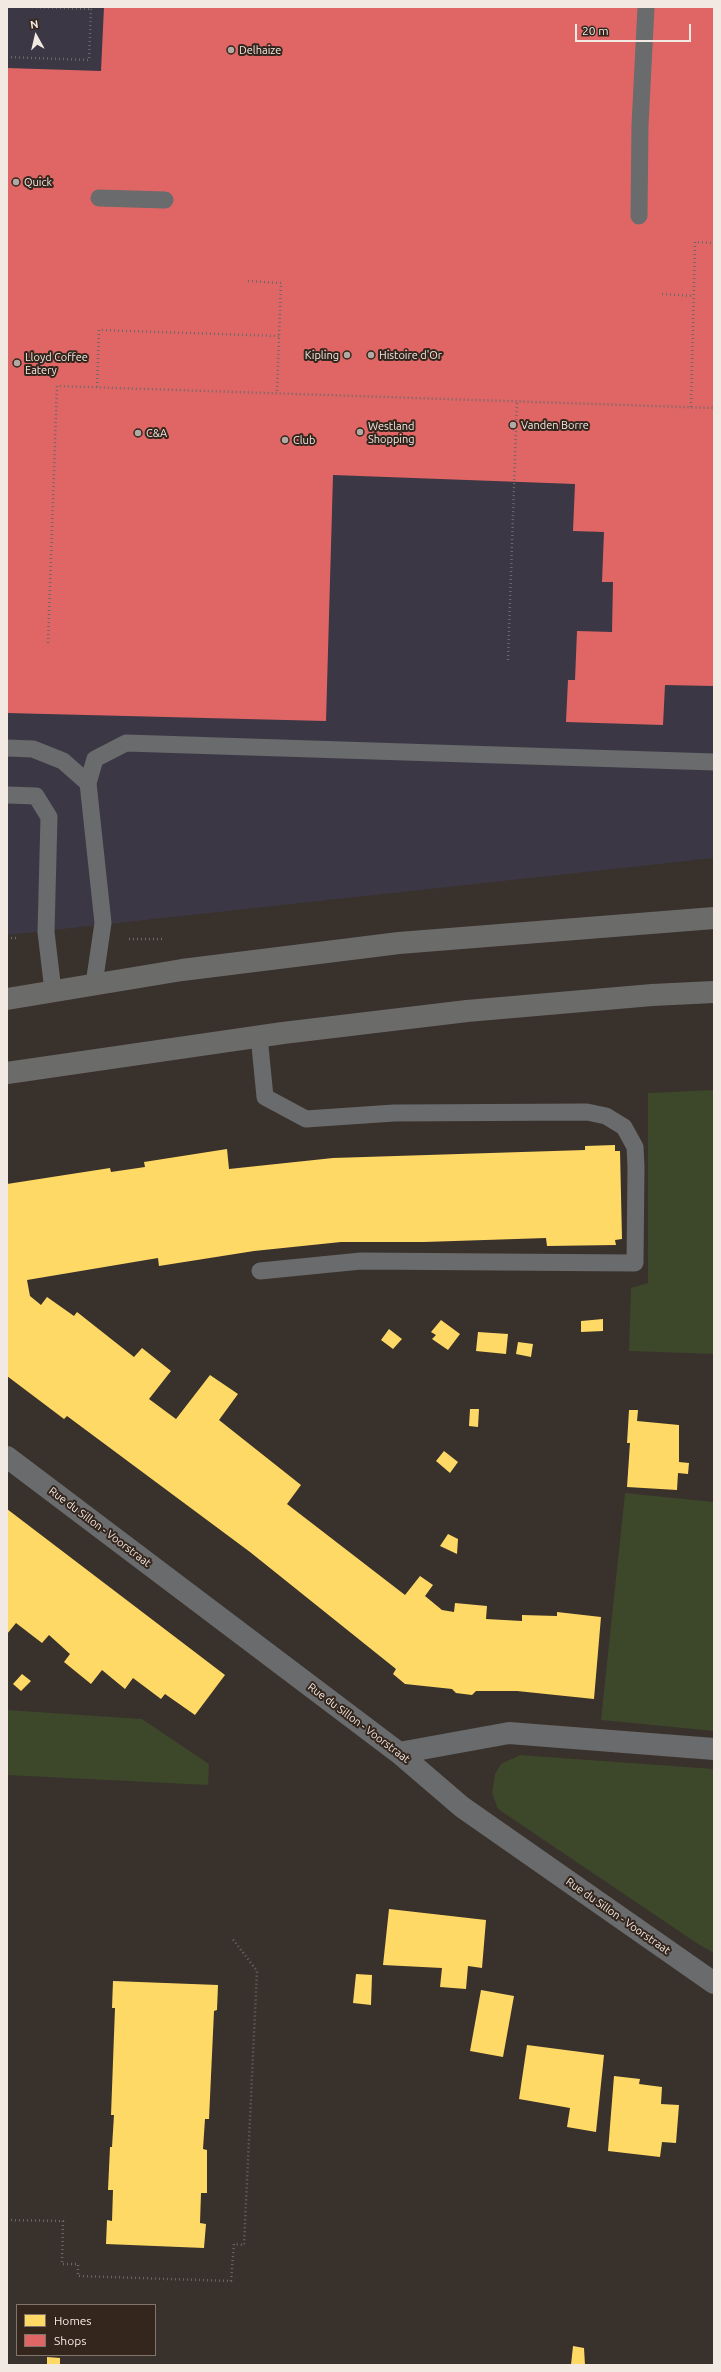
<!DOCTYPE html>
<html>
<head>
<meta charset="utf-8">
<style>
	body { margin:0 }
	#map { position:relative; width:721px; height:2372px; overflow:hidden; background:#39312c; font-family:Ubuntu,sans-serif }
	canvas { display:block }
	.frame { position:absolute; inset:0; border:8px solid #f3e9e3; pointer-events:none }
	.legend { position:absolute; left:16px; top:2304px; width:140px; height:52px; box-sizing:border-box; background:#34261d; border:1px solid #80746c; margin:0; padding:5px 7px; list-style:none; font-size:12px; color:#f3e9e3 }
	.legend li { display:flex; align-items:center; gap:8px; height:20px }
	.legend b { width:20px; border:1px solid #80746c }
	.north { position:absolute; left:16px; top:16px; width:40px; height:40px; -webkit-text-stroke:3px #34261d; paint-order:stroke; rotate:352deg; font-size:11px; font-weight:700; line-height:16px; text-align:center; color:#f3e9e3 }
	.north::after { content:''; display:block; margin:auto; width:14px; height:18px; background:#f3e9e3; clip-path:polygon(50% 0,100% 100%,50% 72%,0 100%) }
	.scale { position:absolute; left:575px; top:24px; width:116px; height:18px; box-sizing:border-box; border:2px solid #f3e9e3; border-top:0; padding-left:5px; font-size:12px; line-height:14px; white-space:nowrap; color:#f3e9e3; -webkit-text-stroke:3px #34261d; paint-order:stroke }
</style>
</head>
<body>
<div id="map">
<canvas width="721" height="2372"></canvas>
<div class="frame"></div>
<ul class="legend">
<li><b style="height:11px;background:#ffd966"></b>Homes</li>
<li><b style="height:11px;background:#e06666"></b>Shops</li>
</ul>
<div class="north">N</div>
<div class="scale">20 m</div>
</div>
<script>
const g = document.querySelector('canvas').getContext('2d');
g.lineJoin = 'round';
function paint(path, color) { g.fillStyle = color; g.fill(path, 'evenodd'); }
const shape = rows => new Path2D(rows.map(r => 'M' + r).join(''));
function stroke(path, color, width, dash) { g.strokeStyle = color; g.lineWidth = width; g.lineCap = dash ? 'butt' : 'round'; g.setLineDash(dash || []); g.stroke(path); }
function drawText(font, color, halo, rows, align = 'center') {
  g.font = font + ' Ubuntu,sans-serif'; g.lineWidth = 4; g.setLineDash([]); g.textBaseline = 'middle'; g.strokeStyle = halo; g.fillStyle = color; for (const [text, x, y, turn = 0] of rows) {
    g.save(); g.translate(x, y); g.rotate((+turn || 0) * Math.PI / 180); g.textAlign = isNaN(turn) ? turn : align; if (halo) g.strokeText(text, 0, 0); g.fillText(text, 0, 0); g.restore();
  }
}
paint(shape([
	[7,7,714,7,714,858,7,935]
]), '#3c3745');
paint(shape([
	[714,1090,714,1354,629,1351,631,1288,648,1283,648,1093],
	[625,1493,714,1502,714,1731,601,1720],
	[7,1710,142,1719,209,1764,208,1785,7,1775],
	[520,1755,714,1769,714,1953,698,1944,498,1809,492,1793,495,1774,501,1764]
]), '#3d472a');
paint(shape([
	[615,1145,615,1151,620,1151,622,1239,615,1240,616,1245,547,1246,546,1238,424,1242,341,1242,254,1251,159,1266,158,1258,27,1280,30,1296,41,1305,47,1297,74,1316,77,1312,134,1357,142,1348,171,1371,149,1399,176,1419,210,1375,238,1394,219,1420,301,1485,287,1504,405,1595,420,1576,433,1585,425,1596,442,1610,454,1612,455,1603,487,1606,486,1619,522,1621,522,1615,557,1616,557,1612,601,1617,594,1699,517,1691,476,1691,472,1695,456,1693,452,1689,405,1684,393,1674,396,1669,250,1552,67,1416,64,1419,7,1376,7,1184,110,1168,111,1172,145,1167,144,1162,227,1149,229,1169,333,1158,585,1150,585,1146],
	[603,1319,603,1331,581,1332,581,1321],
	[441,1320,460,1334,448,1350,432,1339,436,1335,431,1332],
	[389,1329,402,1339,393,1349,381,1340],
	[478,1332,508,1334,506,1354,476,1351],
	[518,1342,533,1344,531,1357,516,1354],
	[470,1409,479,1409,478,1427,469,1426],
	[629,1410,638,1410,637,1421,679,1425,679,1462,689,1463,688,1474,678,1473,677,1490,627,1487,630,1443,627,1443],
	[444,1451,458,1462,450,1473,436,1461],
	[7,1509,225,1675,195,1715,165,1694,161,1699,133,1678,125,1689,102,1670,91,1684,64,1662,70,1654,49,1635,42,1643,16,1623,7,1634],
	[448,1534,458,1539,457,1554,440,1546],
	[22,1674,31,1681,21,1691,13,1684],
	[389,1909,486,1920,482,1968,468,1966,466,1989,440,1987,442,1968,383,1965],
	[356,1974,372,1975,371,2005,353,2003],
	[113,1981,218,1985,217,2010,214,2011,209,2119,205,2119,203,2149,207,2150,207,2193,201,2193,200,2223,206,2224,204,2248,106,2244,107,2220,112,2221,113,2190,108,2190,110,2147,112,2147,114,2115,111,2115,115,2008,112,2008],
	[481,1990,514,1996,503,2057,470,2051],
	[527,2045,604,2055,596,2132,567,2127,570,2108,519,2099],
	[614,2076,640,2079,639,2084,662,2087,661,2104,679,2105,676,2143,662,2142,660,2157,608,2151],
	[573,2346,584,2348,585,2365,571,2365],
	[47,2357,60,2358,60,2365,47,2365]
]), '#ffd966');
paint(shape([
	[104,7,714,7,714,686,665,685,663,725,566,722,568,680,575,680,577,631,612,632,613,582,602,582,604,532,573,531,575,484,333,475,326,721,7,713,7,68,101,71]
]), '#e06666');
stroke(shape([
	[32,7,91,9,91,7],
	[7,57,89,60,91,9],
	[248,281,281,283,277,392],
	[662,294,694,296],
	[97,387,99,330,279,336],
	[691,407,695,242,714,243],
	[48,643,57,386,714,408],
	[508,660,517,401],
	[7,938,18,938],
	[129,939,164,939],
	[7,2220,63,2221,62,2264,78,2264,78,2276,231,2281,234,2244,244,2245,257,1971,232,1938]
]), '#6a6968', 2.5, [1, 3]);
stroke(shape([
	[99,198,165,200],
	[639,216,640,125,646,7],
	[7,748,33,749,63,761,88,783],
	[7,795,36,796,49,817,46,932,53,991],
	[94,984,103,923,88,783,95,759,126,743,714,762],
	[259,1036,265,1097,306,1119,394,1113,587,1112,606,1116,624,1127,635,1147,636,1167,635,1263,361,1261,260,1271]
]), '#696b6c', 17);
stroke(shape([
	[7,1457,399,1753,462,1807,714,1983],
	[399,1753,509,1733,714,1749]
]), '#696b6c', 22);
stroke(shape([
	[7,999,182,970,399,943,714,918],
	[7,1073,283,1033,467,1011,652,995,714,992]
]), '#6b6b6a', 22);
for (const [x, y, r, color] of [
	[231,50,4,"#b2a9a3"],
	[16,182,4,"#b2a9a3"],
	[347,355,4,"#b2a9a3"],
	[371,355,4,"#b2a9a3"],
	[17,363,4,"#b2a9a3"],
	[513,425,4,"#b2a9a3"],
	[360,432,4,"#b2a9a3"],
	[138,433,4,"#b2a9a3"],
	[285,440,4,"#b2a9a3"]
]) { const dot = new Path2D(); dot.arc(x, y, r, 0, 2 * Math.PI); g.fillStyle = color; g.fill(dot); stroke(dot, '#34261d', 1.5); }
drawText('11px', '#f3e9e3', '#34261d', [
	["Delhaize",239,50],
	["Quick",24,182],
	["Kipling",339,355,"right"],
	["Histoire d'Or",379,355],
	["Lloyd Coffee",25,357],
	["Eatery",25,370],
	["Vanden Borre",521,425],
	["Westland",368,426],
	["Shopping",368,439],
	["C&A",146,433],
	["Club",293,440]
], 'left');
drawText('11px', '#f3e9e3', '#34261d', [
	["Rue du Sillon - Voorstraat",100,1527,37],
	["Rue du Sillon - Voorstraat",359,1723,37],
	["Rue du Sillon - Voorstraat",618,1916,35]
]);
</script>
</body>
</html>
